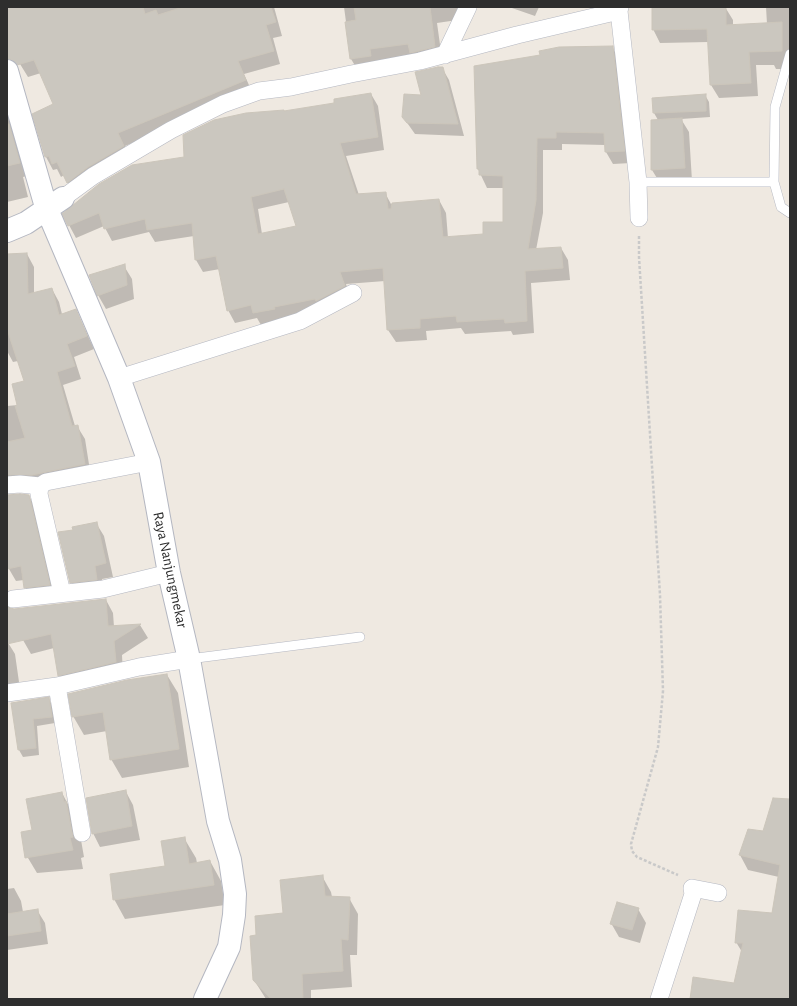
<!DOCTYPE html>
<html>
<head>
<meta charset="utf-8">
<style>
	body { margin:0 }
	#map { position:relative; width:797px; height:1006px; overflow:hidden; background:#efe9e1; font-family:"Alegreya Sans",sans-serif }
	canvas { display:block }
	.frame { position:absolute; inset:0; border:8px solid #2e2e2e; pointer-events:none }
</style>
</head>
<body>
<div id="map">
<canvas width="797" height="1006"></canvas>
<div class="frame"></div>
</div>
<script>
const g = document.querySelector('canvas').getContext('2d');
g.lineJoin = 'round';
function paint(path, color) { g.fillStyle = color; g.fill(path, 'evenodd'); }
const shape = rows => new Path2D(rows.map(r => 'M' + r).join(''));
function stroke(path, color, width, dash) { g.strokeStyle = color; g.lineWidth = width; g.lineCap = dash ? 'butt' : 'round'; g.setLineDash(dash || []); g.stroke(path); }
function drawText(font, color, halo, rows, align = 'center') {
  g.font = font + ' "Alegreya Sans",sans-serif'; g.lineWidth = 4; g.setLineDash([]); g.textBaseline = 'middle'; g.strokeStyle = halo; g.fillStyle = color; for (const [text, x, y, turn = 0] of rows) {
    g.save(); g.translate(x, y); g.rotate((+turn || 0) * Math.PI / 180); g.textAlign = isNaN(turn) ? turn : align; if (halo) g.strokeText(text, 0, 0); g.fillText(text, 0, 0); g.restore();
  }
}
paint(shape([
	[7,7,274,7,282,36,273,38,280,64,244,74,253,94,125,146,131,160,75,195,64,175,61,177,57,169,53,170,46,157,34,114,54,105,41,73,28,77,20,64,7,16],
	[344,7,464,7,464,19,437,23,442,59,359,72,351,59],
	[509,7,539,7,535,16],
	[653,7,725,7,733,20,733,26,767,24,766,7,790,7,789,69,776,69,774,65,756,65,758,96,719,98,711,85,709,42,660,43,653,29],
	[612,47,619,59,631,163,613,164,606,152,605,145,562,144,562,150,543,150,543,213,536,250,561,248,568,260,570,280,531,283,534,333,513,335,511,331,465,334,461,328,426,331,427,340,396,342,388,330,385,281,346,284,351,299,261,325,257,318,235,323,228,310,220,269,203,272,196,260,194,236,155,242,149,232,112,241,104,226,76,238,69,225,185,158,284,112,336,104,371,94,378,106,384,150,346,156,359,195,385,193,391,204,439,200,446,213,448,238,484,235,504,223,504,188,487,188,478,169],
	[289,202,298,227,262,234,258,209],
	[442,68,449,80,464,136,415,134,403,117,422,96],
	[705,95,709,102,710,117,681,119,689,132,692,181,660,183,652,170,658,120,654,113,653,98],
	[7,111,27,176,23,177,28,197,7,202],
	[27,254,34,267,34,293,52,289,59,302,62,314,76,310,94,349,74,357,81,379,63,385,75,426,77,426,85,439,91,477,7,492,7,406,18,405,25,382,18,361,13,362,7,351,7,255],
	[124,266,132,279,134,299,106,309,98,295],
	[7,495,29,496,36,509,56,598,32,600,25,587,24,580,16,581,9,569,7,561],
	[96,523,104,536,113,577,102,579,104,593,79,596,71,582,74,531],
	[106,600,113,613,114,627,140,625,148,638,122,655,123,675,67,689,59,675,54,648,31,654,23,640],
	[7,641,15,654,20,689,7,692],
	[167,675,178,693,189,767,122,778,111,759,107,731,84,735,73,716],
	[48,698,52,705,55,723,37,726,39,755,23,757,19,750,17,730],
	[126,792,133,805,140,840,100,847,93,833],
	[62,793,78,823,84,857,81,858,83,869,37,873,25,853,33,830],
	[790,799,790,999,691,999,735,984,742,952,736,942,773,914,779,877,748,870,740,855,749,830,764,832],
	[184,838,196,858,197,863,210,861,221,881,225,905,125,919,114,899,166,867],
	[322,876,331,892,332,897,349,898,358,914,357,955,350,955,352,987,311,990,311,999,266,999,254,980,257,936,284,914],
	[14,888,21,901,23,912,37,910,45,923,48,944,7,950,7,889],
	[638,909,646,923,640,943,619,937,611,923]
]), '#0003');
const building = shape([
	[7,7,143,7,145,14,156,10,158,15,183,7,271,7,276,22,266,25,274,51,238,61,246,80,118,133,124,146,88,167,67,183,57,162,52,164,49,156,45,157,32,114,53,104,34,60,17,65,10,59,7,59,7,7],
	[354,7,430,7,435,47,410,53,408,44,370,49,371,56,350,59,345,22,356,20,354,7],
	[652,7,726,7,726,25,782,22,782,51,749,52,751,83,710,85,707,29,652,30,652,7],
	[613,46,625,151,605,152,604,133,556,132,556,138,537,138,536,200,528,249,561,247,563,268,525,271,527,321,505,323,504,319,457,322,456,316,420,319,420,328,387,330,383,268,340,272,345,286,316,301,315,299,274,307,275,309,253,313,251,305,227,311,216,256,195,260,192,223,147,230,145,219,104,229,99,213,68,226,62,214,99,184,132,165,184,157,183,135,214,120,246,113,284,110,284,111,334,103,334,99,371,93,378,137,340,143,356,194,386,192,388,209,391,209,392,203,439,199,443,237,483,234,483,222,503,222,503,176,479,175,479,169,477,169,474,66,540,55,539,51,559,47,613,46],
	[284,189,296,226,258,234,251,197,284,189],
	[438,67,443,67,458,124,407,123,402,117,404,94,421,95,415,72,438,67],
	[706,94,706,111,653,113,652,98,706,94],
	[682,118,685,168,651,170,651,120,682,118],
	[9,124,20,163,7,166,7,125,9,124],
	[27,253,28,294,52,288,59,315,76,309,87,336,67,344,75,366,57,372,72,426,78,425,85,464,32,475,7,475,7,442,25,438,15,406,17,405,12,384,24,381,7,329,7,254,27,253],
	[125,264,127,285,97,296,89,275,125,264],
	[20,494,29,495,50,585,24,588,21,566,7,569,7,495,20,494],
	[97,522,106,563,95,566,97,580,70,583,58,532,73,530,72,527,97,522],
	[106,599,108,626,141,624,114,641,116,662,58,676,51,634,7,644,7,607,14,609,106,599],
	[167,674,179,749,110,760,103,712,72,717,68,694,127,680,167,674],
	[49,697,52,717,33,719,36,748,18,750,11,703,49,697],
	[126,790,132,826,92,834,86,798,126,790],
	[62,792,64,802,66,801,73,837,70,838,73,850,25,858,21,832,32,830,26,799,62,792],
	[773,798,790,799,790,999,690,999,693,977,734,983,743,943,735,943,738,910,772,913,780,865,739,855,748,829,763,831,773,798],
	[185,837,189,864,210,860,214,885,113,900,110,874,165,866,161,841,185,837],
	[323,875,325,896,350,897,348,940,341,939,343,971,302,974,303,999,271,999,253,980,250,936,256,935,255,916,283,913,280,880,323,875],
	[617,902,639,908,632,930,610,924,617,902],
	[38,909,41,931,7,936,7,914,38,909]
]);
paint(building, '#cbc7bf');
stroke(building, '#cbc5ba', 1);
const lane = shape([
	[790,54,775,107,774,182,781,207,790,213],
	[638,182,774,182],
	[189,659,360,637]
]);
const street = shape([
	[619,11,638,182,639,218],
	[445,55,468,7],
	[63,198,93,176,171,130,223,104,259,91,291,87,351,74,420,61,517,35,619,11,620,7],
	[119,378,300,321,353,293],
	[7,485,20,484,40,486,46,482,149,462],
	[40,486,39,494,62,593],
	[13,599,103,589,169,573],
	[57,686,82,833],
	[7,693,57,686,139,667,189,659],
	[659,999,693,894,692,888,718,893]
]);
const secondary = shape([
	[7,71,46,207,119,378,149,462,169,573,189,659,218,821,230,860,235,894,234,915,229,947,205,999],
	[7,231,26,223,63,198]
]);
stroke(lane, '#b4b7c1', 10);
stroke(street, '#b4b7c1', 18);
stroke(secondary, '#b4b7c1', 24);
stroke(shape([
	[639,236,639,257,660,595,663,691,658,747,631,844,632,851,637,857,678,875]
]), '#c9c9c9', 2.5, [3, 2]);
stroke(lane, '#fff', 9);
stroke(street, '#fff', 17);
stroke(secondary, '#fff', 22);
drawText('15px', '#2e2e2e', '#fff', [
	["Raya Nanjungmekar",170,570,78]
]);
</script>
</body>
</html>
